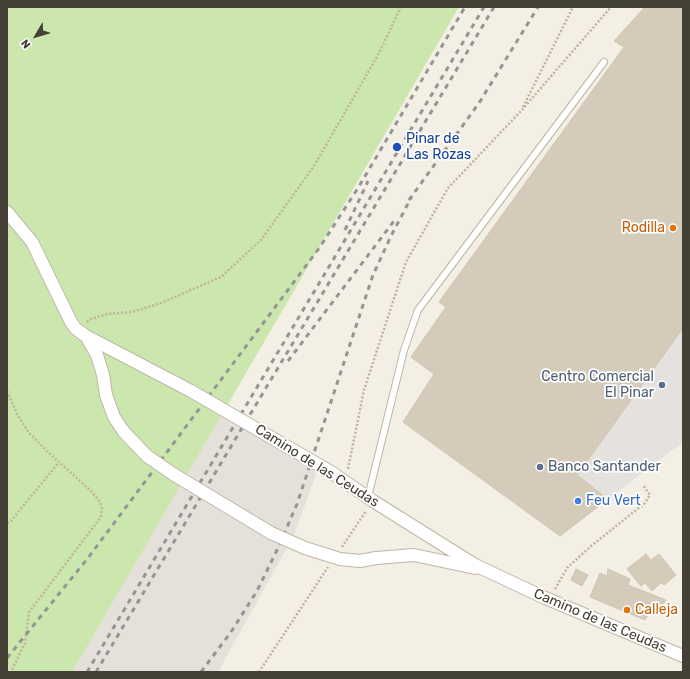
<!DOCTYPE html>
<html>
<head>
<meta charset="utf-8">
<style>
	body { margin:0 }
	#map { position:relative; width:690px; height:679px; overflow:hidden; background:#f3efe5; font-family:Rubik,sans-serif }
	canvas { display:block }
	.frame { position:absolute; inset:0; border:8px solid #454035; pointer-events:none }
	.north { position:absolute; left:16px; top:16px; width:40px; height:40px; -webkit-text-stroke:3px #fff; paint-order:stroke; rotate:232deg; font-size:11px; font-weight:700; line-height:16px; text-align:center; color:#454035 }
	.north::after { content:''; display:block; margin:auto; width:14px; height:18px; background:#454035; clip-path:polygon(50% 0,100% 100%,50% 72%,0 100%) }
</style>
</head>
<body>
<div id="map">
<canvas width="690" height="679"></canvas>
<div class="frame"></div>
<div class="north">N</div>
</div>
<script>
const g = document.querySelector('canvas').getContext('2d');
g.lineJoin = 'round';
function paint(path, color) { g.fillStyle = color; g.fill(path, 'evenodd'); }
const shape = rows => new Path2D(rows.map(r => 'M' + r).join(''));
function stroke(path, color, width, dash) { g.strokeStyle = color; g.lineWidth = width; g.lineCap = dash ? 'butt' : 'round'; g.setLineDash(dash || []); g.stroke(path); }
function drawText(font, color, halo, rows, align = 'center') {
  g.font = font + ' Rubik,sans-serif'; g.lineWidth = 3.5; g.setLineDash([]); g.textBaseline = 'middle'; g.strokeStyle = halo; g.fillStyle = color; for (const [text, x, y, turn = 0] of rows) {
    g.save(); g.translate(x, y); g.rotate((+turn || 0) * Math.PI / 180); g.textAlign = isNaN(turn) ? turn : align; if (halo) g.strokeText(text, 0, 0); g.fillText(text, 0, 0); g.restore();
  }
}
paint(shape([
	[158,379,318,469,294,535,218,672,7,672]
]), '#e5e1da');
paint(shape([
	[7,7,459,7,72,672,7,672]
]), '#cbe7ae');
paint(shape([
	[683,328,683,442,608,499,577,475]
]), '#e4e1de');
const building = shape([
	[645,7,683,7,683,328,577,475,608,499,560,536,403,422,434,374,411,357,446,307,439,302,624,47,614,41,645,7],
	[646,554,651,560,659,554,676,575,664,585,662,582,652,591,645,583,641,586,627,569,646,554],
	[576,569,588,575,582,586,571,580,576,569],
	[608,569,630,579,628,585,666,600,657,613,650,611,645,620,590,597,600,573,607,576,608,569]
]);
paint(building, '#d4cbbb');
stroke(building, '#cfc4ae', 1);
const lane = shape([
	[368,497,404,350,418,310,604,62]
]);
const street = shape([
	[7,212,32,242,71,322,76,329,86,336,191,391],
	[86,336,97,355,103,375],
	[331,472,373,501,475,565,543,597,683,656],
	[376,558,414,555,475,568]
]);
stroke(lane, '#beb7a8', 8);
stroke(street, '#beb7a8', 14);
stroke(shape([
	[523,107,573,7],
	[87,322,91,319,107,314,132,312,161,303,221,277,261,240,314,166,378,55,401,7],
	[7,391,17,414,29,433,49,453,90,490,100,502,102,508,101,517,29,612,25,643,11,672],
	[348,469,364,390,406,262,448,188,521,111,611,7],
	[7,523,11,521,59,462],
	[342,547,366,511],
	[555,589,567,568,590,547,645,503,650,495,643,485],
	[259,672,328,567]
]), '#c0b499', 2.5, [2, 2]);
stroke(lane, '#fff', 6);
stroke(street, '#fff', 12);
stroke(shape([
	[409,200,479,103,538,7],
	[345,230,368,181],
	[288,361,394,221],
	[7,658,88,558,320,247,358,188,465,7],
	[87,672,484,7],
	[96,672,494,7],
	[201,672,231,632,257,591,279,546,297,504,373,275,391,236,412,196]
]), '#959595', 3, [5, 5]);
const streetBridge = shape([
	[103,375,106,395,114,417,124,432,147,456,173,474,271,533,305,548,340,559,360,561,376,558],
	[191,391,331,472]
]);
stroke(streetBridge, '#beb7a8', 14, []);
stroke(streetBridge, '#fff', 12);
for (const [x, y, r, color] of [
	[397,147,5,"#1a4fb4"],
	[673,228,4,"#e8710a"],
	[662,385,4,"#5c6f8a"],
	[540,467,4,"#5c6f8a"],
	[578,501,4,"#3f7fe0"],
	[627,610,4,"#e8710a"]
]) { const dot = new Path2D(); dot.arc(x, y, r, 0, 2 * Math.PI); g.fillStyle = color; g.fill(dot); stroke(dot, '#fff', 1.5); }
drawText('14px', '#164399', '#fff', [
	["Pinar de",406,139],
	["Las Rozas",406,155]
], 'left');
drawText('14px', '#c56008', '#fff', [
	["Rodilla",665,228],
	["Calleja",635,610,"left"]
], 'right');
drawText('14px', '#4e5e75', '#fff', [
	["Centro Comercial",654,377],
	["El Pinar",654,393],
	["Banco Santander",548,467,"left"]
], 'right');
drawText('14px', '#454035', '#fff', [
	["Camino de las Ceudas",317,466,32],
	["Camino de las Ceudas",600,621,23]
]);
drawText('14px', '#366cbe', '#fff', [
	["Feu Vert",586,501]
], 'left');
</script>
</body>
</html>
